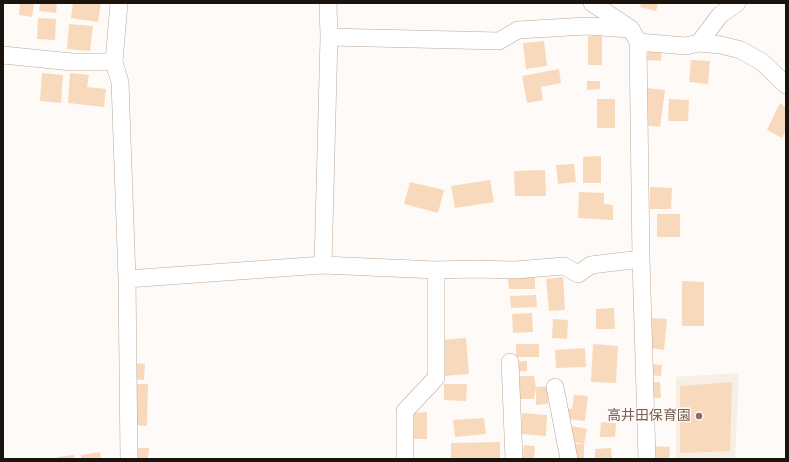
<!DOCTYPE html>
<html>
<head>
<meta charset="utf-8">
<style>
	body { margin:0 }
	#map { position:relative; width:789px; height:462px; overflow:hidden; background:#fefaf7; font-family:"Noto Sans",sans-serif }
	canvas { display:block }
	.frame { position:absolute; inset:0; border:4px solid #1a140d; pointer-events:none }
</style>
</head>
<body>
<div id="map">
<canvas width="789" height="462"></canvas>
<div class="frame"></div>
</div>
<script>
const g = document.querySelector('canvas').getContext('2d');
g.lineJoin = 'round';
function paint(path, color) { g.fillStyle = color; g.fill(path, 'evenodd'); }
const shape = rows => new Path2D(rows.map(r => 'M' + r).join(''));
function stroke(path, color, width, dash) { g.strokeStyle = color; g.lineWidth = width; g.lineCap = dash ? 'butt' : 'round'; g.setLineDash(dash || []); g.stroke(path); }
function drawText(font, color, halo, rows, align = 'center') {
  g.font = font + ' "Noto Sans","Noto Sans JP",sans-serif'; g.lineWidth = 3; g.setLineDash([]); g.textBaseline = 'middle'; g.strokeStyle = halo; g.fillStyle = color; for (const [text, x, y, turn = 0] of rows) {
    g.save(); g.translate(x, y); g.rotate((+turn || 0) * Math.PI / 180); g.textAlign = isNaN(turn) ? turn : align; if (halo) g.strokeText(text, 0, 0); g.fillText(text, 0, 0); g.restore();
  }
}
paint(shape([
	[739,373,735,459,676,459,676,377]
]), '#f7eee4');
paint(shape([
	[20,3,34,3,32,17,19,15],
	[40,3,57,3,56,13,39,11],
	[73,3,101,3,98,22,71,18],
	[641,3,658,3,656,11,640,7],
	[38,18,56,19,55,40,37,39],
	[69,24,93,26,90,51,67,49],
	[588,36,602,36,602,65,588,65],
	[544,41,547,66,526,69,523,43],
	[649,43,662,44,661,61,647,60],
	[691,60,710,61,708,84,689,82],
	[559,69,561,83,541,87,543,100,527,103,522,76],
	[42,73,63,75,61,103,40,101],
	[70,73,89,75,87,87,106,89,104,107,68,103],
	[587,81,600,81,600,89,587,90],
	[647,88,665,90,660,127,643,125],
	[597,99,615,99,615,128,597,128],
	[669,99,689,100,688,121,668,121],
	[780,103,786,107,786,130,782,138,767,130],
	[601,156,601,183,583,183,583,157],
	[574,164,576,182,558,184,556,165],
	[545,170,546,196,515,196,514,171],
	[490,180,494,202,455,208,451,186],
	[410,182,444,190,438,213,404,204],
	[650,187,672,188,671,209,650,209],
	[579,192,604,193,604,204,613,205,613,220,578,218],
	[657,214,680,214,680,237,657,237],
	[563,277,565,310,549,311,546,279],
	[508,278,535,278,535,289,509,289],
	[682,281,704,282,704,326,682,326],
	[536,295,537,307,511,308,510,296],
	[614,308,615,329,596,329,596,309],
	[532,313,533,332,513,333,512,314],
	[652,318,667,319,664,350,650,348],
	[553,319,568,320,567,339,552,338],
	[466,338,469,374,444,376,441,340],
	[516,344,539,344,539,357,516,357],
	[593,344,618,346,616,383,591,382],
	[585,348,586,367,556,368,555,350],
	[527,361,527,371,515,372,510,362],
	[134,363,145,364,144,380,133,379],
	[650,364,662,365,661,376,649,375],
	[518,376,534,376,536,387,534,399,518,399],
	[646,382,660,382,661,398,646,398],
	[732,382,730,451,680,453,680,386],
	[134,384,148,384,147,426,132,425],
	[444,384,467,384,466,401,444,400],
	[548,386,548,404,536,405,536,387],
	[574,395,588,396,585,421,557,418,559,407,572,409],
	[427,412,427,439,413,439,412,413],
	[522,413,547,415,546,436,521,434],
	[484,418,486,434,455,437,453,420],
	[601,422,616,423,615,437,600,437],
	[562,424,587,429,584,444,584,459,560,459,561,443,584,444,559,439],
	[500,442,500,458,451,459,451,443],
	[524,445,535,446,534,459,523,459],
	[654,446,670,447,669,459,654,459],
	[134,448,149,448,148,459,134,459],
	[611,448,612,459,595,459,595,449],
	[100,452,101,459,81,459,81,455],
	[74,455,74,459,58,459,57,457]
]), '#f9d9bc');
const street = shape([
	[592,3,631,29,638,42,641,259,647,459],
	[329,37,499,41,518,30,587,26,630,29],
	[638,42,686,46,699,43,721,45,741,50,762,62,786,85],
	[699,43,720,15,737,3],
	[3,55,72,62,114,62,119,3],
	[114,62,120,82,127,279,129,459],
	[323,265,329,37,328,3],
	[127,279,323,265,436,270,474,269,515,270,564,266,578,274,591,265,641,259],
	[510,362,514,459],
	[555,387,569,459],
	[405,459,405,411,436,378,436,270]
]);
stroke(street, '#baa897', 18);
stroke(street, '#fff', 17);
for (const [x, y, r, color] of [
	[699,416,4,"#8d6e63"]
]) { const dot = new Path2D(); dot.arc(x, y, r, 0, 2 * Math.PI); g.fillStyle = color; g.fill(dot); stroke(dot, '#fefaf7', 1.5); }
drawText('14px', '#785e54', '#fefaf7', [
	["高井田保育園",691,416]
], 'right');
</script>
</body>
</html>
